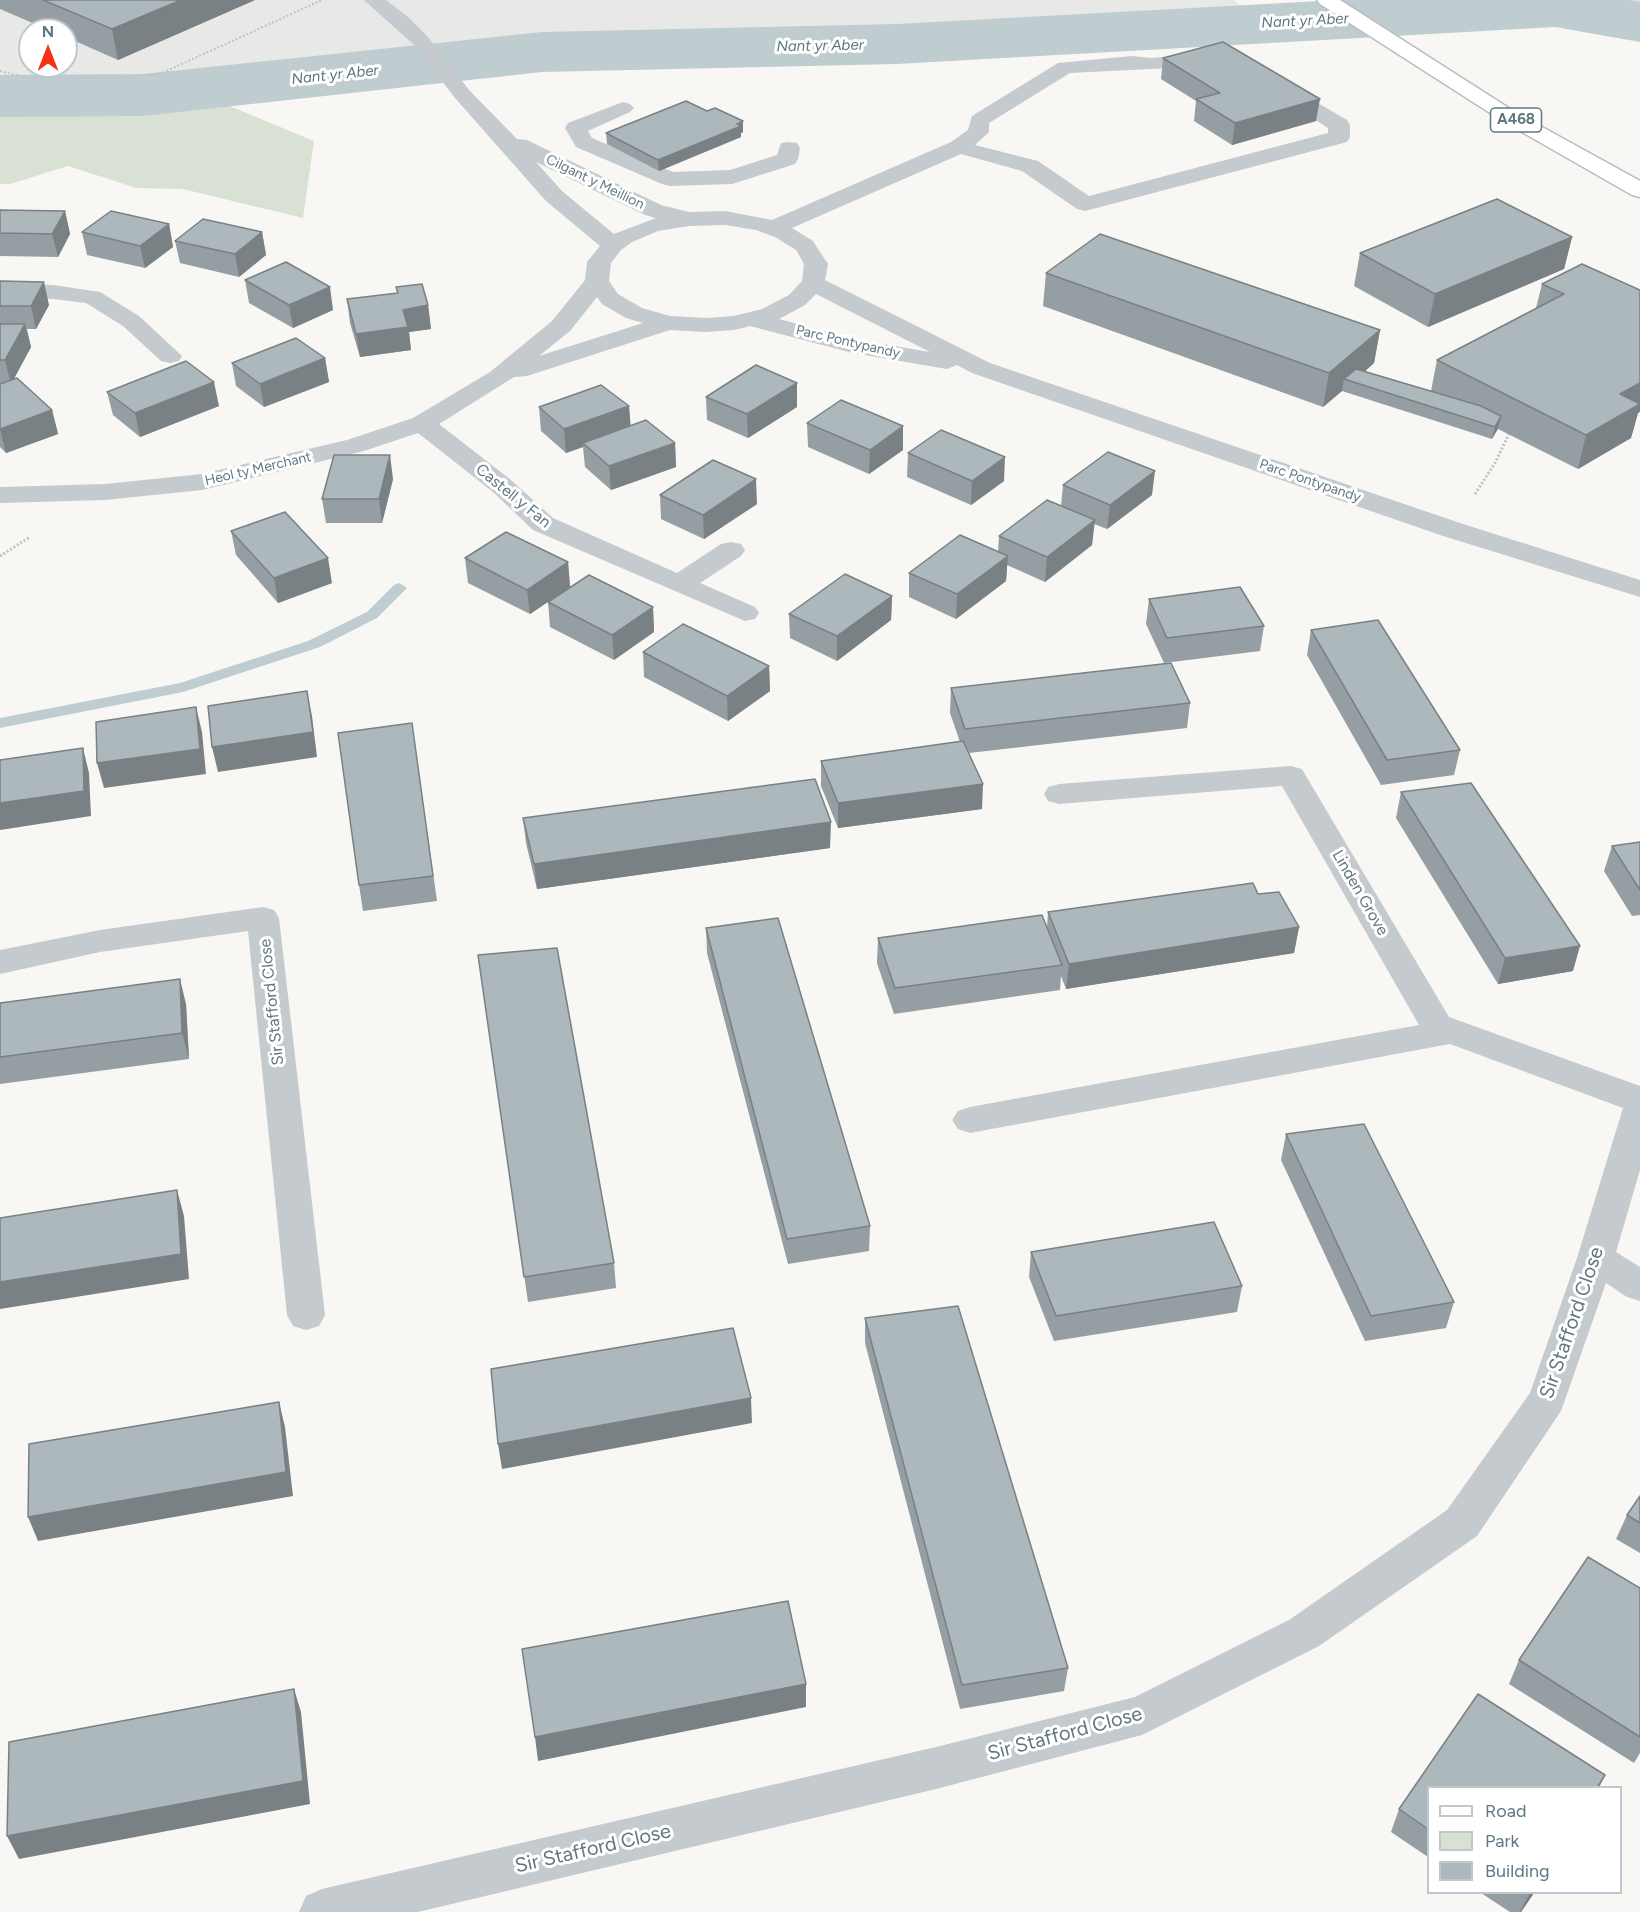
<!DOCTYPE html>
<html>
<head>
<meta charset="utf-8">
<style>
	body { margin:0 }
	#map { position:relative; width:1640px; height:1912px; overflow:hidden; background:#f8f7f4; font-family:Figtree,sans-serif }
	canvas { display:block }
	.legend { position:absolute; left:1427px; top:1786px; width:195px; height:108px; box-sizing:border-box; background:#fff; border:2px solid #bfc9cd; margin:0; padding:8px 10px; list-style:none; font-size:18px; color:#5f7782 }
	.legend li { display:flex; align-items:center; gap:12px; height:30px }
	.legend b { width:30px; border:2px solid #bfc9cd }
	.north { position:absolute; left:18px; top:18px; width:60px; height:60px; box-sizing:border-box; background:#fff; border:2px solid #bfc9cd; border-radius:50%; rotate:0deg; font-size:16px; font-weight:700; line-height:24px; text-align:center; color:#5f7782 }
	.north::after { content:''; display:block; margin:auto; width:21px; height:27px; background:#f53216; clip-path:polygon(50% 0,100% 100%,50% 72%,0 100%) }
</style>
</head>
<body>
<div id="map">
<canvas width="1640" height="1912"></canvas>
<ul class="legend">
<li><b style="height:8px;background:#fff"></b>Road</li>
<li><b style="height:16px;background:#d9e0d4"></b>Park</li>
<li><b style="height:16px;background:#adb8bc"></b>Building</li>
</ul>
<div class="north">N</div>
</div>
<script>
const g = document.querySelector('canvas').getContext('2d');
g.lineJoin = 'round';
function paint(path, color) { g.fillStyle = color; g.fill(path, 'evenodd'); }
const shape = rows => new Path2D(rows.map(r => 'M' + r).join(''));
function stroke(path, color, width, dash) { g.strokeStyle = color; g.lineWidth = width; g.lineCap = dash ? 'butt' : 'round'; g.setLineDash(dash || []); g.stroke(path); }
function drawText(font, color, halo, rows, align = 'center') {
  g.font = font + ' Figtree,sans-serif'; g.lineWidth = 6; g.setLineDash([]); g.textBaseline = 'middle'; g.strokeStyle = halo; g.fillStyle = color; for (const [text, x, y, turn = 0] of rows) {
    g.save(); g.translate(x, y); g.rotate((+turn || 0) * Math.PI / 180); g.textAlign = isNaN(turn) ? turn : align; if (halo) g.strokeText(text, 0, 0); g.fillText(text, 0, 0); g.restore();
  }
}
paint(shape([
	[0,0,1233,0,1270,25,897,44,542,52,143,95,4,97,0,96],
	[30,30,66,30,66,66,30,66]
]), '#e8e9e7');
paint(shape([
	[1410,0,1517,0,1404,5],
	[1571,0,1640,0,1640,14,1614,8],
	[191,90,314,141,303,218,183,189,136,188,68,166,10,184,0,184,0,96,143,95]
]), '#d9e0d4');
paint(shape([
	[399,583,407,588,377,618,320,647,183,692,0,728,0,718,180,683,308,641,367,612,394,585,399,583]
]), '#bfcdd1');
paint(shape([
	[1339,0,1628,0,1640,2,1640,42,1555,27,897,64,542,72,143,116,0,117,0,75,143,74,542,32,897,24,1339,0]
]), '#bfcdd1');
const major = shape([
	[1317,0,1340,0,1515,112,1640,181,1640,197,1632,195,1501,120,1320,4,1317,0]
]);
stroke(major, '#b7bdc0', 3);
stroke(shape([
	[0,71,29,78,132,77,162,73,322,0]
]), '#c0c3c5', 2, [2, 2]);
stroke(shape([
	[1475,494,1495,463,1509,434],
	[0,556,30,537]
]), '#c0c3c5', 3, [2, 2]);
paint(shape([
	[364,0,386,0,408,17,427,36,469,90,517,139,527,140,661,205,689,212,725,211,772,220,951,142,968,130,972,116,1058,63,1132,56,1150,58,1209,54,1216,56,1219,60,1216,64,1209,66,1070,73,989,123,989,132,975,145,1038,161,1089,196,1328,133,1328,128,1273,93,1270,89,1273,85,1280,83,1287,85,1347,120,1350,125,1350,137,1347,142,1085,211,1077,209,1022,171,961,154,792,228,813,241,816,246,828,264,825,280,990,363,1463,524,1640,580,1640,597,1443,536,972,373,957,365,947,369,853,353,750,326,734,330,706,332,670,330,527,376,514,377,439,424,511,480,553,518,677,573,721,544,731,542,741,544,745,550,741,556,700,583,755,607,759,613,755,619,745,621,533,530,493,492,418,433,364,451,202,490,105,500,0,503,0,487,105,484,202,474,347,440,413,418,490,372,552,321,585,280,587,262,600,246,546,201,455,98,413,44,364,0],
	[536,162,645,215,656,218,614,234,562,191,536,162],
	[725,225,756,230,775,237,796,250,804,264,802,281,789,295,762,309,734,316,706,318,670,316,642,308,618,294,609,281,611,263,621,250,632,242,658,231,689,226,725,225],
	[816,294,930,352,854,339,779,319,805,305,816,294],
	[597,297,602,304,626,318,643,323,539,356,570,331,597,297],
	[623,102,630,104,634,108,630,112,588,131,592,138,673,172,730,170,777,155,781,143,789,142,797,143,800,148,798,159,795,164,732,184,670,186,662,184,576,147,565,128,568,123,623,102],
	[0,283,53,285,100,292,139,316,182,356,179,361,170,363,161,361,123,326,86,303,53,299,0,297,0,283],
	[1291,766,1302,769,1306,776,1449,1017,1640,1086,1640,1170,1616,1252,1640,1267,1640,1301,1627,1297,1606,1283,1561,1411,1477,1536,1319,1646,1142,1735,936,1789,418,1912,299,1912,306,1896,322,1889,936,1747,1135,1697,1289,1620,1447,1510,1530,1393,1577,1258,1623,1108,1450,1044,970,1133,958,1129,952,1120,958,1111,970,1107,1419,1025,1282,786,1059,804,1048,801,1044,794,1048,787,1059,784,1291,766],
	[263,907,274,910,279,918,325,1315,319,1326,306,1330,293,1326,287,1315,248,931,100,952,0,974,0,950,100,930,263,907]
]), '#c4cacd');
paint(major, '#fff');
paint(shape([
	[0,0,255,0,118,60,66,37,66,30,49,30,0,9],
	[1163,58,1316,121,1232,145,1194,121,1196,101,1161,79],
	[707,111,743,121,743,132,741,133,741,137,659,171,607,144,606,133],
	[0,210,65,211,70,234,58,257,0,256],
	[169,224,173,247,145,268,87,255,82,232],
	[262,232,266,255,239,277,180,263,175,241],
	[1572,237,1564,269,1428,327,1354,286,1360,253],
	[1582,264,1638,413,1631,438,1578,469,1498,429,1492,439,1342,391,1323,407,1043,306,1046,273,1380,330,1374,363,1365,371,1431,391,1437,360,1536,308,1542,284],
	[245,280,333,310,293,328,249,303],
	[0,281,49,305,36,329,27,329,31,347,14,379,52,410,58,434,6,453,0,447,0,384,2,384,0,383],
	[396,287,428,305,431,329,409,332,411,350,360,357,350,323,347,299,397,293],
	[325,358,329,382,264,407,236,386,232,363],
	[107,392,219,406,140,437,113,415],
	[706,397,797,407,748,438,707,420],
	[629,406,630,426,675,443,676,467,611,490,585,467,583,447,566,453,541,431,539,407],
	[807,423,903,450,869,474,808,447],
	[908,453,1004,481,971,505,907,477],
	[393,479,382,523,326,523,322,499],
	[1063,485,1152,495,1107,529,1094,524,1092,545,1045,582,1007,565,1006,581,956,619,909,597,909,573,998,552,999,536,1061,506],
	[660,495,757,504,704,539,661,519],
	[231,531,332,583,278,603,236,555],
	[465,558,568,562,570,587,530,614,468,583],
	[892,596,891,620,837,661,790,638,789,614],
	[1149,599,1264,626,1260,651,1164,663,1146,624],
	[548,602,653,607,654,632,614,660,550,627],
	[1311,630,1460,750,1454,775,1381,785,1307,655],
	[643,652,769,666,770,691,728,721,644,677],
	[951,688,1190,703,1187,728,969,753,982,809,838,828,821,786,821,761,960,742,950,713],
	[412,723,437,901,363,911,359,885],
	[1401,792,1573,971,1498,984,1396,818],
	[523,818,830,848,537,889,526,843],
	[1640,842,1640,915,1632,916,1604,871,1612,846],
	[1258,894,1299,927,1294,953,1066,989,1061,976,1060,990,894,1014,877,963,878,938,1047,927,1048,912],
	[706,928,870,1226,869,1251,788,1264,707,953],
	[478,955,614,1263,616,1288,528,1302],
	[0,1003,186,1004,189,1059,0,1084],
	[1286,1134,1454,1302,1446,1328,1365,1341,1281,1160],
	[1031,1252,1242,1286,1237,1312,1054,1341,1029,1277],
	[865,1318,1068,1668,1064,1691,960,1709,865,1343],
	[1640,1496,1640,1553,1616,1539,1627,1515],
	[1640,1588,1640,1753,1634,1763,1509,1684,1519,1660],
	[1478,1694,1605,1775,1599,1788,1428,1788,1428,1857,1391,1832,1399,1809],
	[1481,1893,1534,1893,1521,1912,1510,1912]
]), '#959ea2');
paint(shape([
	[181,0,255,0,118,60,112,29],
	[1320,99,1316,121,1232,145,1235,123],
	[743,121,743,132,741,133,741,137,659,171,658,160],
	[65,211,70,234,58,257,52,234],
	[169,224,173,247,145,268,140,246],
	[262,232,266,255,239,277,235,254],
	[1572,237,1564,269,1428,327,1435,294],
	[44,282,49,305,36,329,31,306],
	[330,287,333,310,293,328,289,305],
	[428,305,431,329,409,332,411,350,360,357,356,334,403,310],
	[25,324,31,347,11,384,5,360],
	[1380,330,1374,363,1353,382,1344,379,1342,391,1323,407,1329,373],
	[325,358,329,382,264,407,260,384],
	[214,382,219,406,140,437,135,413],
	[797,383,797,407,748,438,747,414],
	[1640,383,1640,412,1638,413,1631,438,1578,469,1586,435,1620,394],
	[629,406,631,430,583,443,583,447,566,453,564,429],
	[52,410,58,434,6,453,0,429],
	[1501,416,1498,428,1492,439,1495,427],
	[903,426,903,450,869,474,870,450],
	[675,443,676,467,611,490,609,466],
	[390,455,393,479,382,523,379,499],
	[1005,457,1004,481,971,505,972,481],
	[1155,471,1152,495,1107,529,1110,505],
	[756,479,757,504,704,539,703,515],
	[1095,520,1092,545,1045,582,1047,557],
	[1008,556,1006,581,956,619,957,594],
	[328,558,332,583,278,603,274,578],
	[568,562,570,587,530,614,527,590],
	[892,596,891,620,837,661,837,636],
	[653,607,654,632,614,660,612,635],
	[769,666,770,691,728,721,727,696],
	[307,691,312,716,317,757,218,772,212,747],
	[196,707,202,732,206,774,104,788,97,763],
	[83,748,89,773,91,816,0,830,0,803],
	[983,784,982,809,838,828,838,803],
	[831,822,830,848,537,889,534,864],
	[1299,927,1294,953,1066,989,1069,964],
	[1580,946,1573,971,1498,984,1505,958],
	[180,979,186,1004,189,1059,182,1033],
	[177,1190,184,1216,189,1279,0,1309,0,1282],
	[751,1398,752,1423,502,1469,498,1444],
	[279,1402,285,1427,293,1496,38,1541,28,1517],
	[806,1684,806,1707,538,1761,535,1737],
	[294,1689,301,1712,310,1804,19,1859,7,1836],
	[1530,1893,1534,1893,1521,1912,1520,1912]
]), '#798184');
const building = shape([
	[43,0,181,0,112,29,43,0],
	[1223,42,1320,99,1235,123,1196,99,1220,93,1163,58,1223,42],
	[686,101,707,111,715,108,743,121,737,124,741,126,658,160,606,133,686,101],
	[1497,199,1572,237,1435,294,1360,253,1497,199],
	[0,210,65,211,52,234,0,233,0,210],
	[111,211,169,224,140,246,82,232,111,211],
	[203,219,262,232,235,254,175,241,203,219],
	[1100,234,1380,330,1329,373,1046,273,1100,234],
	[286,262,330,287,289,305,245,280,286,262],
	[1582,264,1640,290,1640,383,1620,394,1640,404,1586,435,1437,360,1564,294,1542,284,1582,264],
	[0,281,44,282,31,306,0,306,0,281],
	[422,284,428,305,403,310,408,327,356,334,347,299,398,293,396,287,422,284],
	[0,324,25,324,5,360,0,360,0,324],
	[296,338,325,358,260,384,232,363,296,338],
	[186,361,214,382,135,413,107,392,186,361],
	[756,365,797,383,747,414,706,397,756,365],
	[1356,369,1481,406,1501,416,1495,427,1344,379,1356,369],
	[17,378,52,410,0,429,0,384,17,378],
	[601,385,629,406,564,429,539,407,601,385],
	[841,400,903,426,870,450,807,423,841,400],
	[646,420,675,443,609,466,583,443,646,420],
	[941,430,1005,457,972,481,908,453,941,430],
	[1108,452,1155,471,1110,505,1063,485,1108,452],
	[334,455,390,455,379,499,322,499,334,455],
	[713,460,756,479,703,515,660,495,713,460],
	[1047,500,1095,520,1047,557,999,536,1047,500],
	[285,512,328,558,274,578,231,531,285,512],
	[506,532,568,562,527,590,465,558,506,532],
	[960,535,1008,556,957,594,909,573,960,535],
	[845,574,892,596,837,636,789,614,845,574],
	[589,575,653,607,612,635,548,602,589,575],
	[1240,587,1264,626,1167,638,1149,599,1240,587],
	[1378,620,1460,750,1387,760,1311,630,1378,620],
	[683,624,769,666,727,696,643,652,683,624],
	[1171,663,1190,703,965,729,951,688,1171,663],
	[307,691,313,732,212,747,208,706,307,691],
	[196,707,200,749,97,763,96,722,196,707],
	[412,723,433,876,359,885,338,733,412,723],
	[963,741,983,784,838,803,821,761,963,741],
	[83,748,84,791,0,803,0,760,83,748],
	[815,779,831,822,534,864,523,818,815,779],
	[1471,783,1580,946,1505,958,1401,792,1471,783],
	[1640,842,1640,890,1612,846,1640,842],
	[1253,883,1258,894,1279,892,1299,927,1069,964,1048,912,1253,883],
	[1042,915,1062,965,895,988,878,938,1042,915],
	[778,918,870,1226,787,1239,706,928,778,918],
	[557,948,614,1263,524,1277,478,955,557,948],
	[180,979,182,1033,0,1057,0,1003,180,979],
	[1364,1124,1454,1302,1371,1316,1286,1134,1364,1124],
	[177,1190,181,1254,0,1282,0,1218,177,1190],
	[1214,1222,1242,1286,1056,1316,1031,1252,1214,1222],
	[958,1306,1068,1668,962,1685,865,1318,958,1306],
	[733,1328,751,1398,498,1444,491,1369,733,1328],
	[279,1402,286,1472,28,1517,29,1444,279,1402],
	[1640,1496,1640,1523,1627,1515,1640,1496],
	[1588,1557,1640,1588,1640,1737,1519,1660,1588,1557],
	[788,1601,806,1684,535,1737,522,1649,788,1601],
	[294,1689,303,1781,7,1836,9,1742,294,1689],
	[1478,1694,1605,1775,1597,1788,1428,1788,1428,1829,1399,1809,1478,1694]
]);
paint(building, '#adb8bc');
stroke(building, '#798184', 1.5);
drawText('14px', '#5f7782', '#fff', [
	["Cilgant y Meillion",595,182,26],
	["Parc Pontypandy",848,342,13],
	["Heol ty Merchant",258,469,-13],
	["Parc Pontypandy",1310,481,19]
]);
drawText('italic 15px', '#5a777d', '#fff', [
	["Nant yr Aber",1305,21,-3],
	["Nant yr Aber",820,46,-1],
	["Nant yr Aber",335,75,-6]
]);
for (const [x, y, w] of [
	[1516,120,51]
]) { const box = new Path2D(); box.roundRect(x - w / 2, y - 12, w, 24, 4.5); g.fillStyle = '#fff'; g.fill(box); stroke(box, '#5f7782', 1.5); }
drawText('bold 15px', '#5f7782', null, [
	["A468",1516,120]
]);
drawText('16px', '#5f7782', '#fff', [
	["Castell y Fan",513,496,39],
	["Linden Grove",1360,893,60],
	["Sir Stafford Close",272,1002,-96]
]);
drawText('20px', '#5f7782', '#fff', [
	["Sir Stafford Close",1572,1323,-71],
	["Sir Stafford Close",1065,1734,-15],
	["Sir Stafford Close",593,1849,-13]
]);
</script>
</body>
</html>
